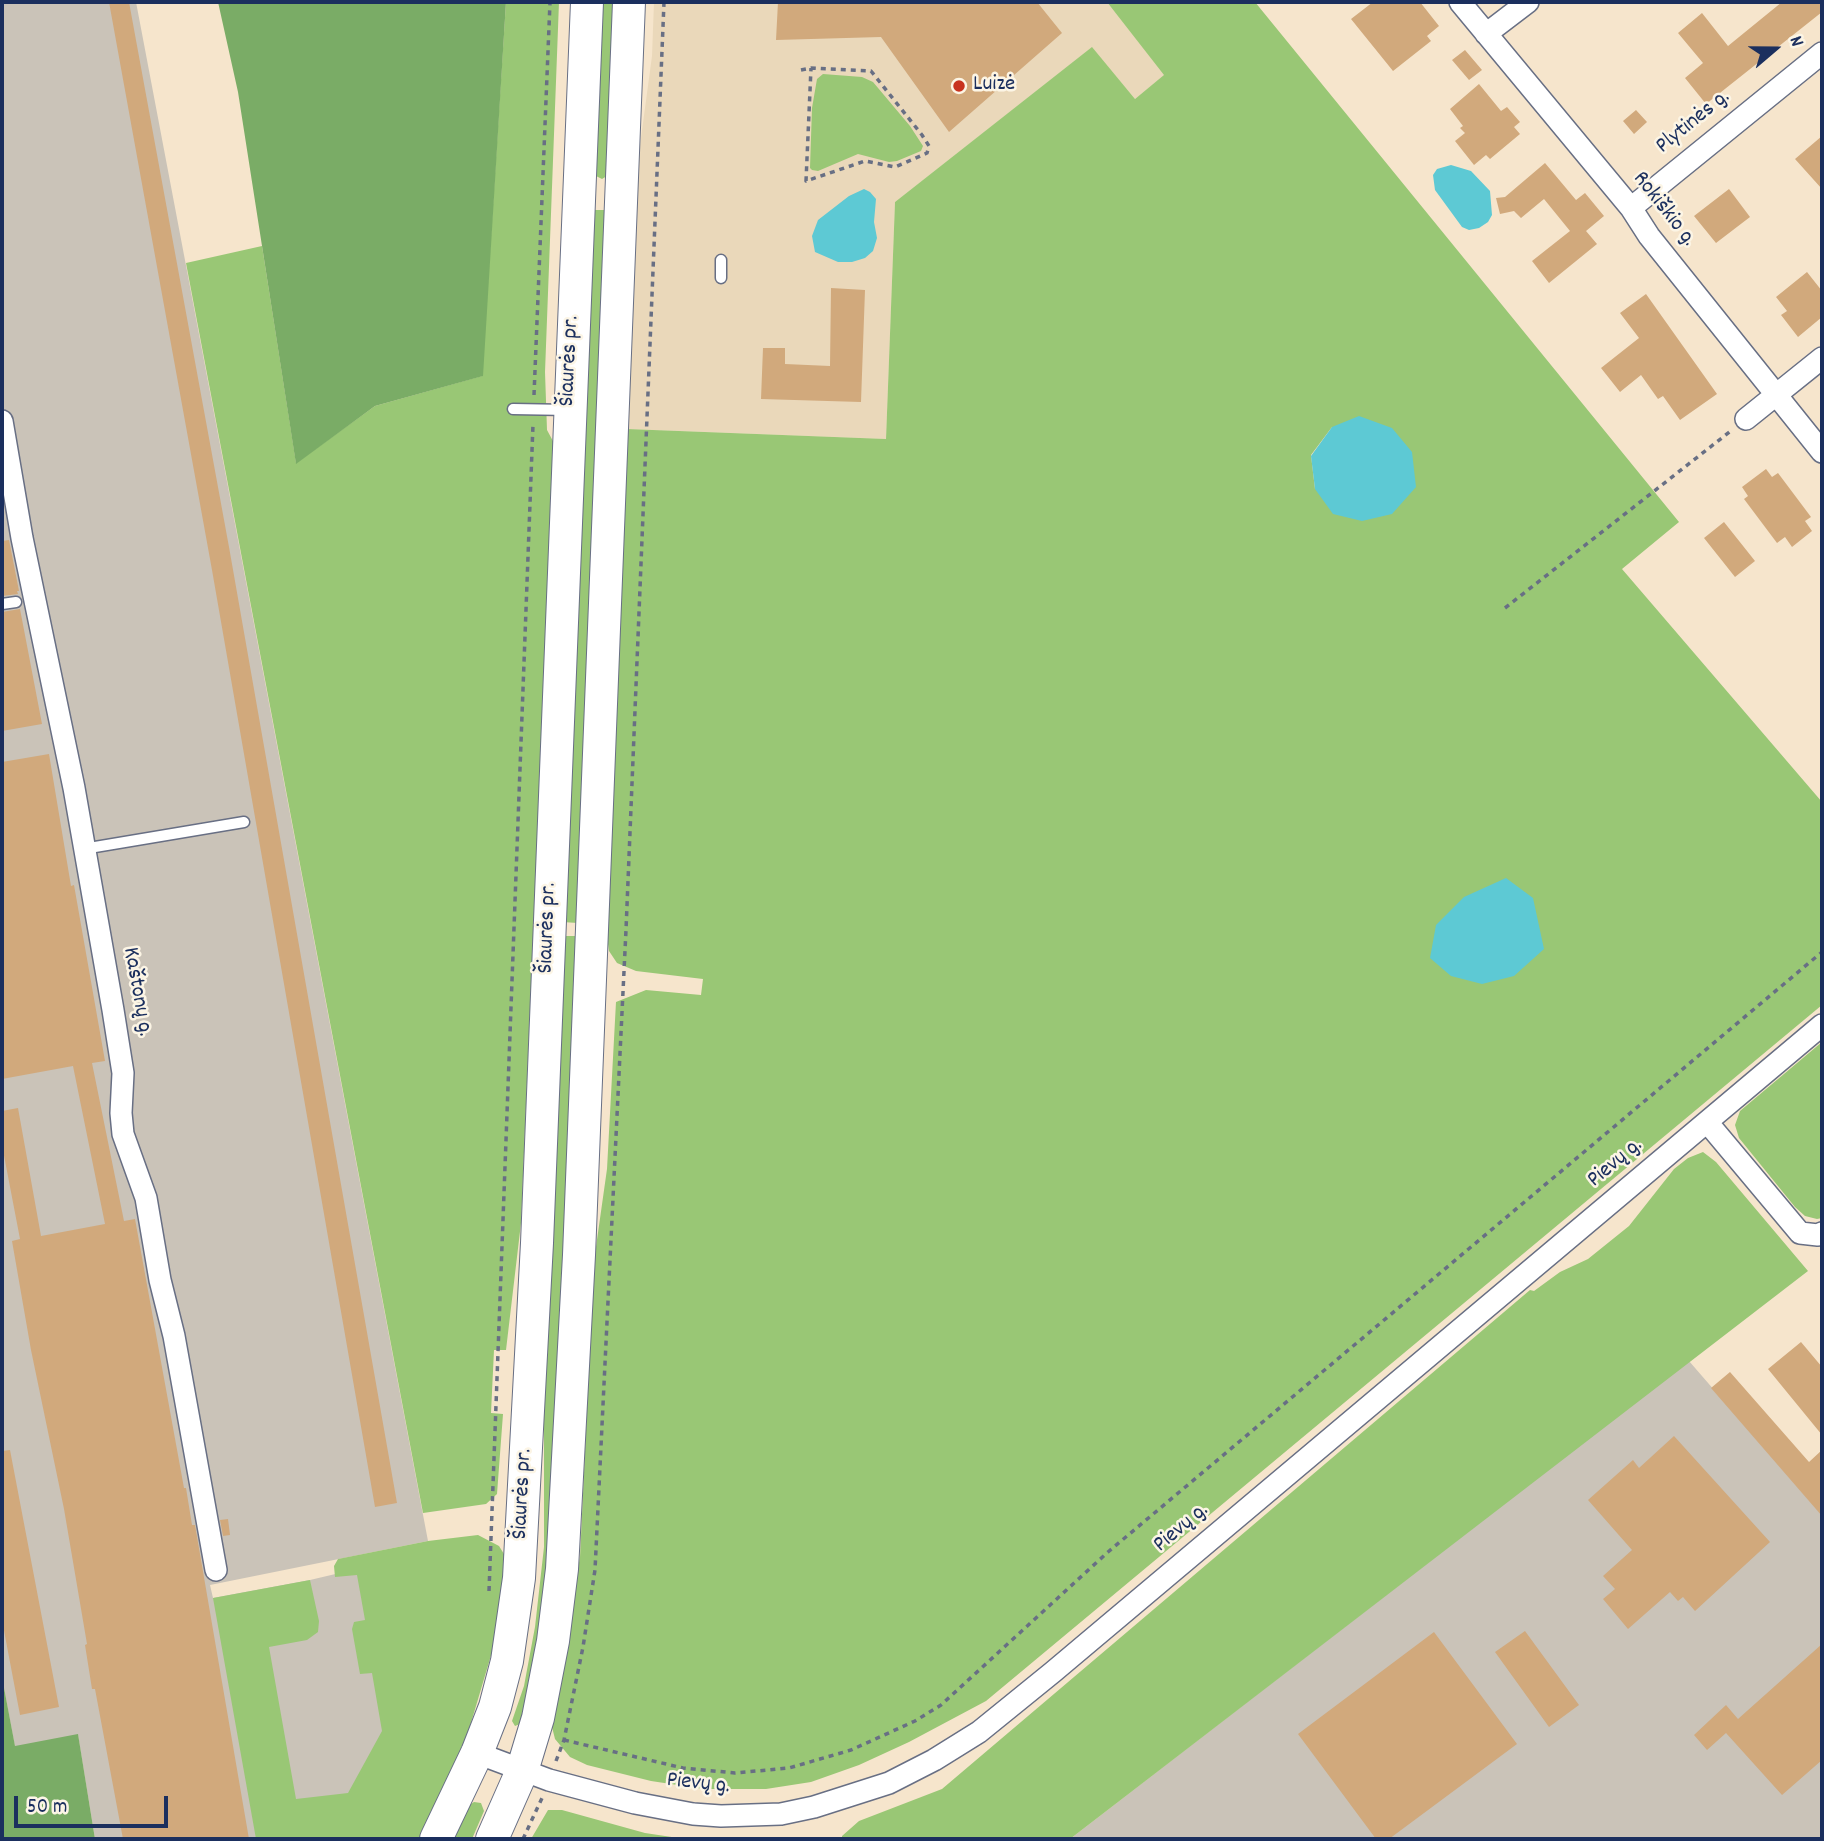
<!DOCTYPE html>
<html>
<head>
<meta charset="utf-8">
<style>
	body { margin:0 }
	#map { position:relative; width:1824px; height:1841px; overflow:hidden; background:#f6e5cc; font-family:Dekko,sans-serif }
	canvas { display:block }
	.frame { position:absolute; inset:0; border:4px solid #1b2f5e; pointer-events:none }
	.north { position:absolute; left:1740px; top:14px; width:70px; height:70px; -webkit-text-stroke:5px #fcf5e5; paint-order:stroke; rotate:70deg; font-size:19px; font-weight:700; line-height:28px; text-align:center; color:#1b2f5e }
	.north::after { content:''; display:block; margin:auto; width:24px; height:32px; background:#1b2f5e; clip-path:polygon(50% 0,100% 100%,50% 72%,0 100%) }
	.scale { position:absolute; left:14px; top:1796px; width:154px; height:32px; box-sizing:border-box; border:4px solid #1b2f5e; border-top:0; padding-left:9px; font-size:21px; line-height:24px; white-space:nowrap; color:#1b2f5e; -webkit-text-stroke:5px #fcf5e5; paint-order:stroke }
</style>
</head>
<body>
<div id="map">
<canvas width="1824" height="1841"></canvas>
<div class="frame"></div>
<div class="north">N</div>
<div class="scale">50 m</div>
</div>
<script>
const g = document.querySelector('canvas').getContext('2d');
g.lineJoin = 'round';
function paint(path, color) { g.fillStyle = color; g.fill(path, 'evenodd'); }
const shape = rows => new Path2D(rows.map(r => 'M' + r).join(''));
function stroke(path, color, width, dash) { g.strokeStyle = color; g.lineWidth = width; g.lineCap = dash ? 'butt' : 'round'; g.setLineDash(dash || []); g.stroke(path); }
function drawText(font, color, halo, rows, align = 'center') {
  g.font = font + ' Dekko,sans-serif'; g.lineWidth = 5; g.setLineDash([]); g.textBaseline = 'middle'; g.strokeStyle = halo; g.fillStyle = color; for (const [text, x, y, turn = 0] of rows) {
    g.save(); g.translate(x, y); g.rotate((+turn || 0) * Math.PI / 180); g.textAlign = isNaN(turn) ? turn : align; if (halo) g.strokeText(text, 0, 0); g.fillText(text, 0, 0); g.restore();
  }
}
paint(shape([
	[654,2,1107,2,1165,75,1135,99,1092,48,895,202,886,439,627,429,638,160,652,56]
]), '#ead8ba');
paint(shape([
	[2,2,136,2,428,1541,210,1585,213,1598,310,1580,365,1567,393,1731,334,1839,95,1839,78,1735,15,1747,2,1677],
	[1689,1361,1819,1511,1822,1509,1822,1839,1070,1839]
]), '#cac3b8');
paint(shape([
	[506,2,559,2,545,372,547,430,554,443,521,1223,506,1350,494,1350,491,1413,503,1414,497,1494,486,1504,423,1513,186,263,262,246,296,463,375,406,482,376],
	[599,2,615,2,607,176,602,179,594,175],
	[1107,2,1255,2,1679,522,1622,569,1822,802,1822,1005,986,1701,909,1742,859,1765,811,1782,766,1789,704,1789,651,1781,587,1765,570,1757,555,1739,551,1723,580,1557,594,1261,607,1169,616,1002,646,990,701,995,703,979,636,971,617,963,609,951,607,937,627,429,886,439,895,202,1092,47,1135,99,1164,75],
	[1332,427,1315,489,1311,455],
	[823,74,862,77,873,82,910,126,923,146,921,151,897,161,889,162,858,154,818,171,812,170,810,168,812,108,817,79],
	[588,210,607,210,578,923,562,922],
	[561,936,577,936,552,1533,547,1583,533,1669,520,1724,515,1726,512,1721,524,1686,535,1627,544,1547,544,1385],
	[1822,1042,1822,1218,1817,1219,1805,1216,1795,1207,1739,1138,1735,1125,1740,1111],
	[1703,1152,1716,1162,1808,1271,1070,1839,842,1839,842,1836,859,1821,942,1789,1530,1290,1534,1291,1560,1272,1588,1259,1629,1226,1674,1169,1688,1158],
	[478,1535,499,1546,504,1554,505,1572,492,1652,465,1743,421,1839,256,1839,213,1598,310,1580,319,1621,318,1632,307,1640,269,1647,296,1799,348,1793,382,1731,372,1673,360,1674,352,1629,354,1622,365,1620,357,1575,335,1577,334,1566,338,1559,428,1541],
	[474,1802,481,1803,484,1811,472,1839,452,1839,468,1806],
	[548,1810,562,1810,645,1833,685,1839,531,1839]
]), '#99c775');
paint(shape([
	[218,2,506,2,483,376,375,406,296,464,238,92],
	[2,1677,15,1746,78,1734,95,1839,2,1839]
]), '#7aac66');
paint(shape([
	[1451,165,1471,171,1490,191,1492,215,1488,222,1479,228,1469,230,1462,227,1435,190,1433,175,1437,169],
	[864,189,870,192,876,199,874,222,877,238,873,251,865,258,852,262,838,262,815,252,812,236,818,220,849,196],
	[1359,416,1392,428,1412,452,1416,487,1392,514,1362,521,1333,514,1315,489,1311,456,1332,427],
	[1506,878,1533,898,1544,949,1514,976,1482,984,1451,976,1430,958,1436,925,1464,897]
]), '#5dc9d4');
paint(shape([
	[109,2,129,2,229,547,397,1503,375,1507,212,570],
	[778,2,1037,2,1062,33,949,132,881,37,776,40],
	[1373,2,1420,2,1439,26,1427,36,1431,41,1393,71,1351,19],
	[1782,2,1822,2,1822,12,1706,104,1685,78,1703,63,1678,33,1702,13,1728,46],
	[1465,50,1482,70,1469,80,1452,60],
	[1479,84,1501,111,1507,107,1520,122,1514,127,1520,134,1490,159,1486,155,1474,165,1455,141,1465,133,1460,128,1463,126,1450,109],
	[1636,110,1647,122,1634,134,1623,121],
	[1822,136,1822,189,1795,159],
	[1545,163,1576,200,1585,193,1604,216,1586,231,1597,244,1549,283,1532,261,1570,231,1544,199,1521,218,1514,211,1500,214,1496,198,1505,197],
	[1729,189,1750,217,1716,243,1694,216],
	[1807,272,1822,291,1822,317,1798,337,1781,315,1787,311,1776,297],
	[831,288,865,290,861,402,761,399,763,348,785,348,785,364,830,366],
	[1646,294,1717,394,1680,420,1663,396,1658,399,1641,375,1620,392,1601,368,1639,338,1620,313],
	[1766,469,1772,477,1778,473,1811,517,1805,521,1812,531,1792,547,1785,537,1777,543,1744,499,1748,496,1742,487],
	[1724,522,1755,561,1735,577,1704,538],
	[9,540,19,591,17,591,18,594,2,596,2,541],
	[20,609,42,724,2,731,2,612],
	[49,754,71,886,74,885,105,1061,92,1063,124,1221,135,1219,184,1488,186,1488,192,1525,195,1525,249,1839,123,1839,95,1689,92,1689,85,1645,87,1644,64,1509,31,1350,12,1241,20,1239,2,1145,2,1111,18,1108,41,1236,105,1224,73,1066,2,1079,2,762],
	[1801,1342,1822,1367,1822,1435,1768,1369],
	[1730,1372,1809,1462,1822,1450,1822,1516,1711,1388],
	[1674,1436,1770,1542,1695,1611,1683,1597,1678,1601,1670,1592,1628,1629,1603,1599,1615,1589,1603,1576,1632,1550,1588,1500,1633,1460,1639,1468],
	[10,1450,59,1707,20,1715,2,1620,2,1451],
	[228,1519,230,1535,223,1536,220,1520],
	[1525,1631,1579,1705,1549,1727,1495,1652],
	[1434,1632,1517,1744,1389,1839,1376,1839,1298,1734],
	[1822,1644,1822,1760,1782,1795,1726,1733,1707,1750,1694,1735,1726,1705,1738,1719]
]), '#d1a97c');
const service = shape([
	[721,278,721,260],
	[513,409,569,410],
	[2,604,16,602],
	[83,849,244,822]
]);
const minor = shape([
	[1460,2,1631,208,1649,236,1822,452],
	[1486,34,1528,2],
	[1631,208,1822,53],
	[1746,419,1822,358],
	[2,421,22,538,74,788,113,1010,123,1073,121,1113,123,1134,146,1198,160,1280,174,1336,216,1570],
	[1707,1122,1800,1233,1818,1235,1822,1233],
	[477,1753,549,1780,635,1803,693,1814,721,1816,781,1814,814,1807,889,1783,934,1760,979,1732,1053,1672,1822,1025]
]);
const primary = shape([
	[436,1839,477,1753,495,1707,507,1661,519,1578,537,1243,587,2],
	[492,1839,522,1771,538,1718,553,1641,562,1569,579,1255,629,2]
]);
stroke(service, '#686f84', 13);
stroke(minor, '#686f84', 24);
stroke(primary, '#686f84', 34);
stroke(shape([
	[801,70,811,68,871,71,922,135,929,146,927,153,895,167,865,161,806,181,811,68],
	[534,395,550,2],
	[1505,608,1732,430],
	[489,1591,533,424],
	[564,1740,683,1768,735,1773,789,1768,851,1750,915,1721,941,1705,1108,1552,1822,952],
	[556,1761,564,1740,583,1647,595,1570,626,930,664,2],
	[523,1839,542,1798]
]), '#686f84', 3.5, [5, 5]);
stroke(service, '#fff', 10);
stroke(minor, '#fff', 21);
stroke(primary, '#fff', 32);
for (const [x, y, r, color] of [
	[959,86,7,"#c8321e"]
]) { const dot = new Path2D(); dot.arc(x, y, r, 0, 2 * Math.PI); g.fillStyle = color; g.fill(dot); stroke(dot, '#fcf5e5', 2.5); }
drawText('23px', '#1b2f5e', '#fcf5e5', [
	["Luizė",973,86]
], 'left');
drawText('23px', '#1b2f5e', '#fcf5e5', [
	["Plytinės g.",1694,123,-39],
	["Rokiškio g.",1663,210,52],
	["Šiaurės pr.",571,361,-87],
	["Šiaurės pr.",549,928,-88],
	["Kaštonų g.",136,992,80],
	["Pievų g.",1616,1164,-40],
	["Šiaurės pr.",524,1494,-87],
	["Pievų g.",1182,1529,-40],
	["Pievų g.",698,1785,6]
]);
</script>
</body>
</html>
